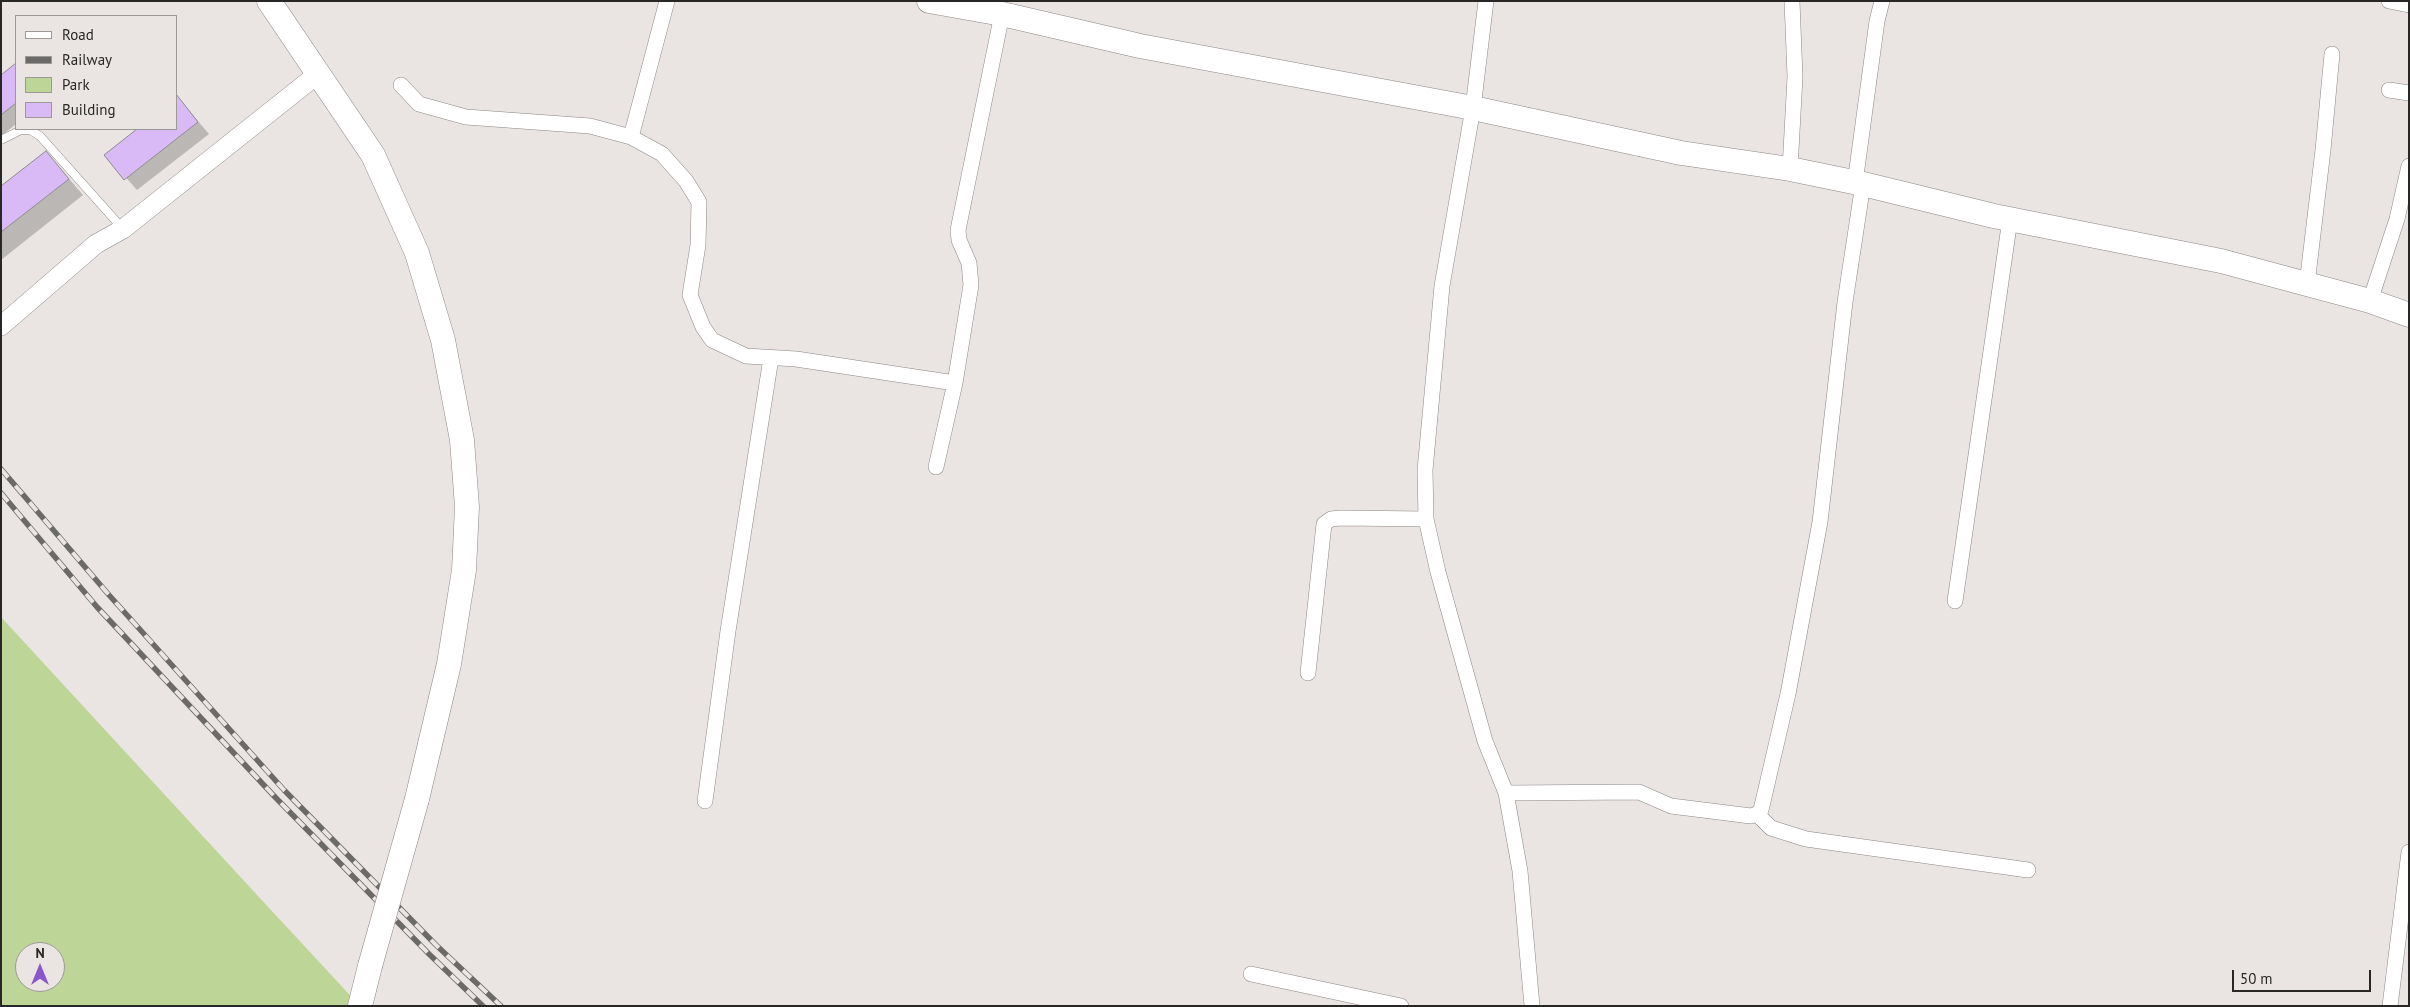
<!DOCTYPE html>
<html>
<head>
<meta charset="utf-8">
<style>
	body { margin:0 }
	#map { position:relative; width:2410px; height:1007px; overflow:hidden; background:#eae5e3; font-family:"PT Sans",sans-serif }
	canvas { display:block }
	.frame { position:absolute; inset:0; border:2px solid #282726; pointer-events:none }
	.legend { position:absolute; left:15px; top:15px; width:162px; height:115px; box-sizing:border-box; background:#eae5e3; border:1px solid #9c9997; margin:0; padding:6px 9px; list-style:none; font-size:15px; color:#282726 }
	.legend li { display:flex; align-items:center; gap:10px; height:25px }
	.legend b { width:25px; border:1px solid #9c9997 }
	.north { position:absolute; left:15px; top:942px; width:50px; height:50px; box-sizing:border-box; background:#eae5e3; border:1px solid #9c9997; border-radius:50%; rotate:0deg; font-size:14px; font-weight:700; line-height:20px; text-align:center; color:#282726 }
	.north::after { content:''; display:block; margin:auto; width:18px; height:22px; background:#8a55cd; clip-path:polygon(50% 0,100% 100%,50% 72%,0 100%) }
	.scale { position:absolute; left:2232px; top:970px; width:139px; height:22px; box-sizing:border-box; border:2px solid #282726; border-top:0; padding-left:6px; font-size:15px; line-height:18px; white-space:nowrap; color:#282726; -webkit-text-stroke:4px #eae5e3; paint-order:stroke }
</style>
</head>
<body>
<div id="map">
<canvas width="2410" height="1007"></canvas>
<div class="frame"></div>
<ul class="legend">
<li><b style="height:6px;background:#fff"></b>Road</li>
<li><b style="height:6px;background:#6c6a68"></b>Railway</li>
<li><b style="height:14px;background:#bed598"></b>Park</li>
<li><b style="height:14px;background:#d9baf6"></b>Building</li>
</ul>
<div class="north">N</div>
<div class="scale">50 m</div>
</div>
<script>
const g = document.querySelector('canvas').getContext('2d');
g.lineJoin = 'round';
function paint(path, color) { g.fillStyle = color; g.fill(path, 'evenodd'); }
const shape = rows => new Path2D(rows.map(r => 'M' + r).join(''));
function stroke(path, color, width, dash) { g.strokeStyle = color; g.lineWidth = width; g.lineCap = dash ? 'butt' : 'round'; g.setLineDash(dash || []); g.stroke(path); }
paint(shape([
	[1,617,258,896,360,1006,1,1006],
	[25,952,55,952,55,982,25,982]
]), '#bed598');
paint(shape([
	[16,65,16,124,1,136,1,77],
	[178,98,209,134,137,190,106,155,139,129,176,129],
	[46,152,83,195,1,260,1,188]
]), '#0003');
const building = shape([
	[16,63,16,103,1,115,1,75,16,63],
	[176,94,198,122,124,180,104,155,137,129,176,129,176,94],
	[46,151,69,179,1,232,1,186,46,151]
]);
paint(building, '#d9baf6');
stroke(building, '#8d8b8f', 1);
const service = shape([
	[1,140,21,130,30,130,40,136,123,229]
]);
const minor = shape([
	[1486,1,1473,108,1442,286,1425,470,1426,519,1438,572,1485,741,1506,793,1520,871,1532,1006],
	[2389,1,2409,5],
	[401,85,419,104,466,117,590,126,631,137,662,154,686,181,699,202,698,245,690,295,703,327,712,340,746,356,796,359,955,383],
	[2389,90,2409,93],
	[631,137,667,1],
	[1790,169,1795,77,1792,1],
	[1855,183,1877,21,1882,1],
	[2307,284,2323,150,2332,54],
	[2370,301,2397,219,2409,166],
	[936,467,955,383,971,285,969,263,959,240,958,230,1002,14],
	[1955,601,2010,219],
	[1308,673,1324,524,1331,519,1341,518,1426,519],
	[1506,793,1639,792,1671,806,1751,816,1757,814,1761,810,1788,694,1820,522,1845,302,1863,184],
	[705,801,728,631,771,358],
	[1757,814,1771,828,1806,839,2028,870],
	[1251,974,1401,1006],
	[2390,1006,2409,852]
]);
const tertiary = shape([
	[1,326,96,244,123,229,319,73]
]);
const primary = shape([
	[269,1,373,155,417,253,443,340,462,440,467,507,464,570,449,664,417,799],
	[929,1,1002,14,1140,46,1473,108,1681,153,1790,169,1863,184,1994,216,2221,261,2370,301,2409,315],
	[360,1006,370,966]
]);
stroke(service, '#8b8785', 9);
stroke(minor, '#8b8785', 16);
stroke(tertiary, '#8b8785', 20);
stroke(primary, '#8b8785', 25);
stroke(service, '#fff', 8);
stroke(minor, '#fff', 15);
stroke(tertiary, '#fff', 19);
stroke(primary, '#fff', 24);
const rail = shape([
	[1,469,109,595,284,790,436,945,501,1006],
	[1,493,97,607,275,797,429,954,483,1006]
]);
stroke(rail, '#6c6a68', 5.5);
stroke(rail, '#eae5e3', 4, [11]);
const primaryBridge = shape([
	[370,966,417,799]
]);
stroke(primaryBridge, '#8b8785', 25, []);
stroke(primaryBridge, '#fff', 24);
</script>
</body>
</html>
